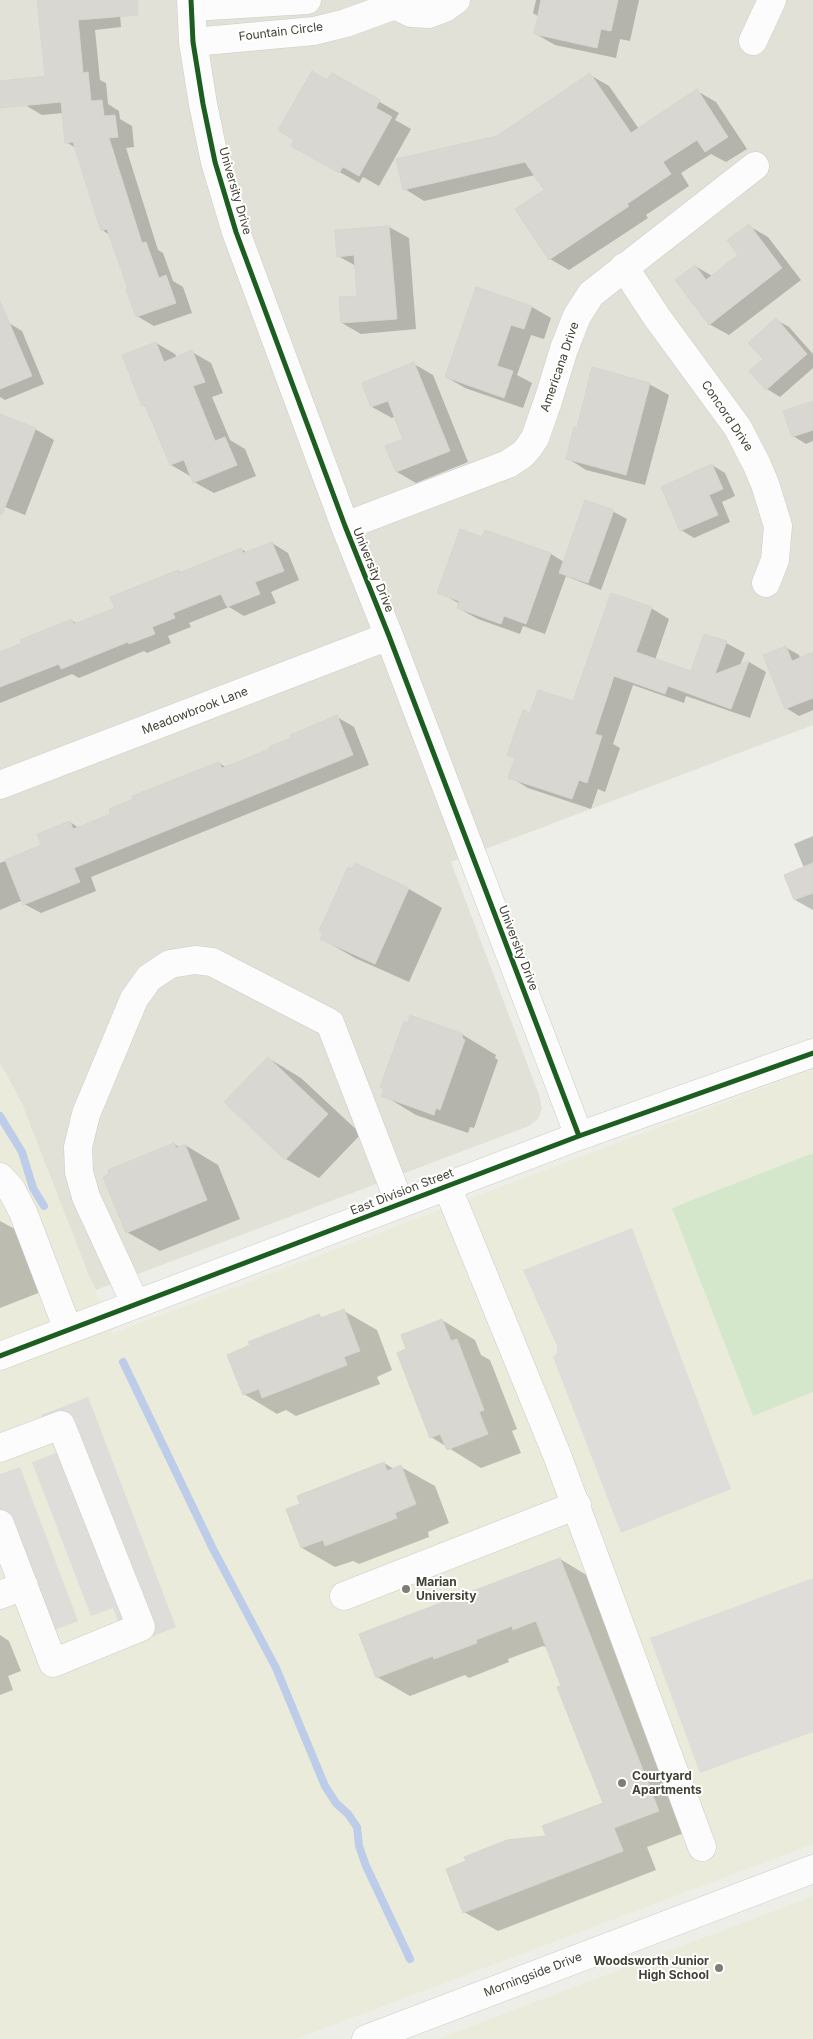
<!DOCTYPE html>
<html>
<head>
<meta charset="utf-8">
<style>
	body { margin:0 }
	canvas { display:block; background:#eeeee9 }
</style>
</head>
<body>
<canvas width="813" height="2039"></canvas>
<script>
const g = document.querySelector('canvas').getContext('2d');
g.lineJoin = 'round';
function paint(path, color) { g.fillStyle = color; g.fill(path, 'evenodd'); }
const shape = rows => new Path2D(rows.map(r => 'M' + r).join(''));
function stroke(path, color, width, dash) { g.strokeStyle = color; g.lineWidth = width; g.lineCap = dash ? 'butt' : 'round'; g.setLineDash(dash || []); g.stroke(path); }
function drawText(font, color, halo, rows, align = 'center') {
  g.font = font + ' Inter,sans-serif'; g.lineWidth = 4; g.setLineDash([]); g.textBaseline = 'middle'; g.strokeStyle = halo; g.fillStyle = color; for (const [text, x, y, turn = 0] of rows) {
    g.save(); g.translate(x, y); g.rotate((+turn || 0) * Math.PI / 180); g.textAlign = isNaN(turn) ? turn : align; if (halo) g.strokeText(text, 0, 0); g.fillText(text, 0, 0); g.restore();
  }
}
paint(shape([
	[0,0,813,0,813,725,451,862,539,1095,542,1108,538,1119,529,1126,96,1290,89,1276,22,1104,0,1063]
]), '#e2e1d7');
paint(shape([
	[0,1063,22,1104,89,1276,113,1333,813,1069,813,1844,296,2039,0,2039],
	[813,1896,813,2039,438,2039]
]), '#ebebdc');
paint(shape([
	[813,1153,813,1392,753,1416,672,1208]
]), '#d5e7cb');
paint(shape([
	[632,1228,731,1489,621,1533,553,1357,557,1353,557,1346,523,1270],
	[88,1397,176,1627,128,1646,113,1608,91,1616,32,1462,56,1453,41,1415],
	[20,1467,78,1621,29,1640,0,1564,0,1474],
	[813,1578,813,1732,700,1773,650,1638]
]), '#deddd9');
paint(shape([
	[39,0,119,0,121,27,95,30,100,80,106,83,108,104,119,111,120,119,132,126,134,147,126,148,158,250,163,253,173,281,183,287,192,313,154,326,137,316,130,290,110,235,102,230,76,148,66,142,63,113,42,115,25,105,46,77],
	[536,0,639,0,630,41,620,39,616,58,555,45,536,34,539,17,533,13],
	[332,75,399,113,395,120,411,129,379,186,363,177,359,183,292,145],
	[590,75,609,86,639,129,697,91,716,102,747,149,726,162,711,154,681,173,689,186,646,215,648,218,569,270,550,259,545,190,535,175,424,201,405,189,498,137],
	[749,226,768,237,801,280,729,335,709,324,695,266,712,276,740,255],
	[389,227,409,238,416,329,361,334,342,323,358,297,356,266,338,256,336,231],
	[477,288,532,307,551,318,544,339,531,335,517,375,532,383,523,408,465,388,446,377],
	[776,320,789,327,813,354,813,368,780,397,767,389,751,371,764,359],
	[9,323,22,331,44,384,5,400,0,397,0,327],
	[156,343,175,354,177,358,192,352,211,363,223,393,212,397,230,440,245,449,256,476,214,493,194,482,190,476,171,465,148,407,143,405],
	[414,364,433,375,468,462,416,483,397,472,405,439,395,416,392,418,372,407,363,384],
	[649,384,669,395,645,485,586,470,567,458,578,429],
	[813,402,813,441,806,444,793,436],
	[0,416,35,429,54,440,25,515,0,505],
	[712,465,725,473,735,496,722,502,730,522,694,538,681,530],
	[586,501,614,512,627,519,601,590,566,576,545,634,523,626,520,634,478,619,458,608,460,604,439,592,483,539,486,531,551,554,564,562],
	[272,543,288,553,299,580,271,592,276,603,244,616,229,607,189,623,191,627,168,636,171,643,147,653,144,651,79,678,72,674,0,703,0,653,71,620,78,624,116,608,178,571,182,573,241,549,248,553],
	[651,608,669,619,655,660,692,673,726,643,745,653,740,665,749,662,766,672,750,718,686,696,684,703,633,685,613,744,620,748,605,792,598,789,591,809,528,788,510,777,516,759,509,755,531,714,573,703],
	[785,647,799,655,800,659,813,654,813,710,799,716,786,708],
	[337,717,354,727,369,765,91,877,96,891,41,913,24,904,23,900,0,910,0,863,43,846,70,822,79,828,112,814,219,763,227,768,272,750],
	[813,836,813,910,795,900,804,868,794,844],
	[355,865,409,889,442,908,409,982,355,958,322,939],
	[463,1035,496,1055,495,1058,498,1060,474,1128,470,1127,468,1133,416,1115,383,1095],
	[268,1058,301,1078,361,1134,319,1178,286,1159],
	[174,1144,179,1147,185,1145,218,1165,240,1219,160,1251,127,1232],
	[0,1221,24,1234,46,1290,0,1308],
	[344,1311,377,1330,392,1370,377,1377,380,1384,296,1416,286,1410,277,1414,244,1394,319,1316,324,1318],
	[442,1320,475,1340,481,1355,490,1360,517,1429,512,1431,521,1453,481,1468,431,1437,408,1350],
	[384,1463,394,1469,401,1467,435,1486,449,1523,428,1532,429,1537,359,1564,353,1561,335,1567,302,1548,302,1505],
	[560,1559,593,1579,692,1830,647,1847,656,1870,498,1931,464,1912,468,1862,548,1837,604,1804,548,1648,543,1646,508,1659,509,1662,469,1678,465,1675,410,1696,377,1677],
	[0,1635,9,1641,21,1671,8,1676,13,1690,0,1695]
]), '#0003');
stroke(shape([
	[0,1116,22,1152,33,1188,44,1206],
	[123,1362,212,1547,276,1668,325,1786,336,1803,348,1814,357,1827,359,1846,366,1866,410,1959]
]), '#bdcce8', 8);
const building = shape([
	[37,0,137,0,138,15,78,20,83,73,88,72,91,101,102,100,104,116,115,115,118,137,109,138,142,243,146,242,159,278,166,275,176,303,136,317,126,289,128,289,107,229,101,231,73,142,65,143,61,102,0,108,0,81,45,76,37,0],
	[541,0,618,0,611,31,601,29,597,48,534,34,541,0],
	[312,71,327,80,332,73,380,100,376,108,392,117,359,176,343,167,339,173,291,146,294,140,278,130,312,71],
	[590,73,631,133,697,89,728,137,705,152,697,140,663,162,671,174,627,204,629,206,549,260,515,209,544,190,525,162,403,190,396,159,497,136,590,73],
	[749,224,782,268,709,325,675,280,695,265,706,280,738,255,727,240,749,224],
	[389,226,397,319,341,323,339,297,357,296,354,255,337,257,335,230,389,226],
	[476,287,532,306,524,329,511,325,497,366,513,371,504,398,445,377,476,287],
	[0,301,32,376,0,389,0,301],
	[776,318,807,354,766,390,749,371,763,359,748,343,776,318],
	[156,342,164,362,192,350,205,382,193,386,215,441,225,437,237,465,193,483,184,460,170,465,145,405,142,406,122,355,156,342],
	[414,362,450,451,396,472,385,446,403,439,388,401,371,407,362,383,414,362],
	[592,367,650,383,626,475,566,459,574,427,577,428,592,367],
	[813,401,813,430,792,437,783,411,813,401],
	[0,414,36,428,2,515,0,515,0,414],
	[712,464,723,489,709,495,718,515,680,531,661,487,712,464],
	[585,500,614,510,588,583,559,573,585,500],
	[460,529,482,537,485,530,551,553,526,624,504,616,501,624,457,608,459,601,437,593,460,529],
	[272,542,284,571,255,582,260,594,227,607,221,594,173,613,175,618,152,627,155,634,129,644,128,642,61,669,59,664,0,687,0,652,22,643,20,640,72,619,74,624,115,608,110,597,178,570,179,573,241,548,243,553,272,542],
	[611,593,652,607,636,652,691,671,704,634,727,641,715,674,749,661,731,709,668,686,665,694,614,676,595,734,602,736,587,783,579,780,572,799,508,778,515,758,507,755,523,710,530,713,538,690,573,701,611,593],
	[786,646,792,661,813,652,813,698,785,709,763,655,786,646],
	[337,715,353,755,74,868,80,882,23,905,5,860,41,845,37,834,70,821,73,829,111,814,109,809,133,799,132,796,219,762,222,768,270,749,269,747,291,738,290,735,337,715],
	[355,863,409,888,375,964,320,939,323,933,319,931,348,867,352,869,355,863],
	[813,863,813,893,794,900,784,875,813,863],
	[410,1015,463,1034,462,1038,465,1040,440,1110,436,1108,434,1115,381,1096,384,1089,380,1087,404,1021,408,1023,410,1015],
	[268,1057,328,1114,285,1160,224,1102,268,1057],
	[174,1143,176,1148,185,1144,207,1200,126,1233,103,1177,109,1174,108,1170,174,1143],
	[344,1309,360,1351,344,1357,347,1365,262,1398,259,1389,243,1395,227,1355,250,1345,248,1342,319,1314,321,1318,344,1309],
	[442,1319,451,1341,457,1339,484,1410,479,1412,488,1434,447,1450,440,1434,430,1438,397,1353,406,1349,401,1335,442,1319],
	[384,1462,387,1471,401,1465,416,1504,395,1513,397,1518,325,1546,323,1540,301,1548,286,1509,300,1504,297,1496,384,1462],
	[560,1558,659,1811,614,1828,623,1851,463,1913,446,1869,466,1861,464,1857,507,1840,546,1836,542,1826,603,1803,557,1687,561,1686,536,1621,513,1630,512,1626,476,1640,477,1643,434,1659,433,1656,376,1678,359,1634,560,1558]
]);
paint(building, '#d8d7d2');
stroke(building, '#d6d6cf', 1);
const minor = shape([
	[191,0,193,42,203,104,215,162,236,232,345,526,389,636,579,1136],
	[390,0,395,5,411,13,429,14,445,8,456,0],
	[192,7,307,0],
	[753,41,772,0],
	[193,42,314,31,346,23,395,5],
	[624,267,656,316,738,428,757,465,765,484,778,526,775,560,766,583],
	[345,526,508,464,523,454,529,447,535,438,548,401,564,349,577,316,591,294,755,166],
	[0,785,389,636],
	[0,1177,11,1189,23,1212,68,1330],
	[447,1186,557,1455,702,1847],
	[135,1303,86,1197,79,1172,78,1147,86,1114,134,999,149,978,170,964,195,960,212,962,330,1023,400,1204],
	[0,1356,579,1136,813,1053],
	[0,1448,61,1425,141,1627,53,1663,0,1524],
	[0,1595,24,1586],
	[344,1596,577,1505],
	[366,2039,813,1869]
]);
stroke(minor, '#ccccc7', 29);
stroke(minor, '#fcfcfc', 28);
stroke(shape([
	[191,0,193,42,203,104,215,162,236,232,345,526,389,636,579,1136],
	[0,1356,579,1136,813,1053]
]), '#1b5e20', 5);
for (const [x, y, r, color] of [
	[406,1589,5,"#7f7e75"],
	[622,1783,5,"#7f7e75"],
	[719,1968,5,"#7f7e75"]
]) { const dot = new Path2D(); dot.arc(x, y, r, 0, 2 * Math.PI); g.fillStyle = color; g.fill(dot); stroke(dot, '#fff', 2); }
drawText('12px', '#434236', '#fff', [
	["Fountain Circle",281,32,-7],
	["University Drive",235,191,74],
	["Americana Drive",560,367,-71],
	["Concord Drive",727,416,56],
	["University Drive",373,570,68],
	["Meadowbrook Lane",195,711,-21],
	["University Drive",518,948,69],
	["East Division Street",402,1192,-21],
	["Morningside Drive",533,1975,-21]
]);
drawText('bold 12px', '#434236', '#fff', [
	["Marian",416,1582],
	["University",416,1596],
	["Courtyard",632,1776],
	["Apartments",632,1790],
	["Woodsworth Junior",709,1961,"right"],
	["High School",709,1975,"right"]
], 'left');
</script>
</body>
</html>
